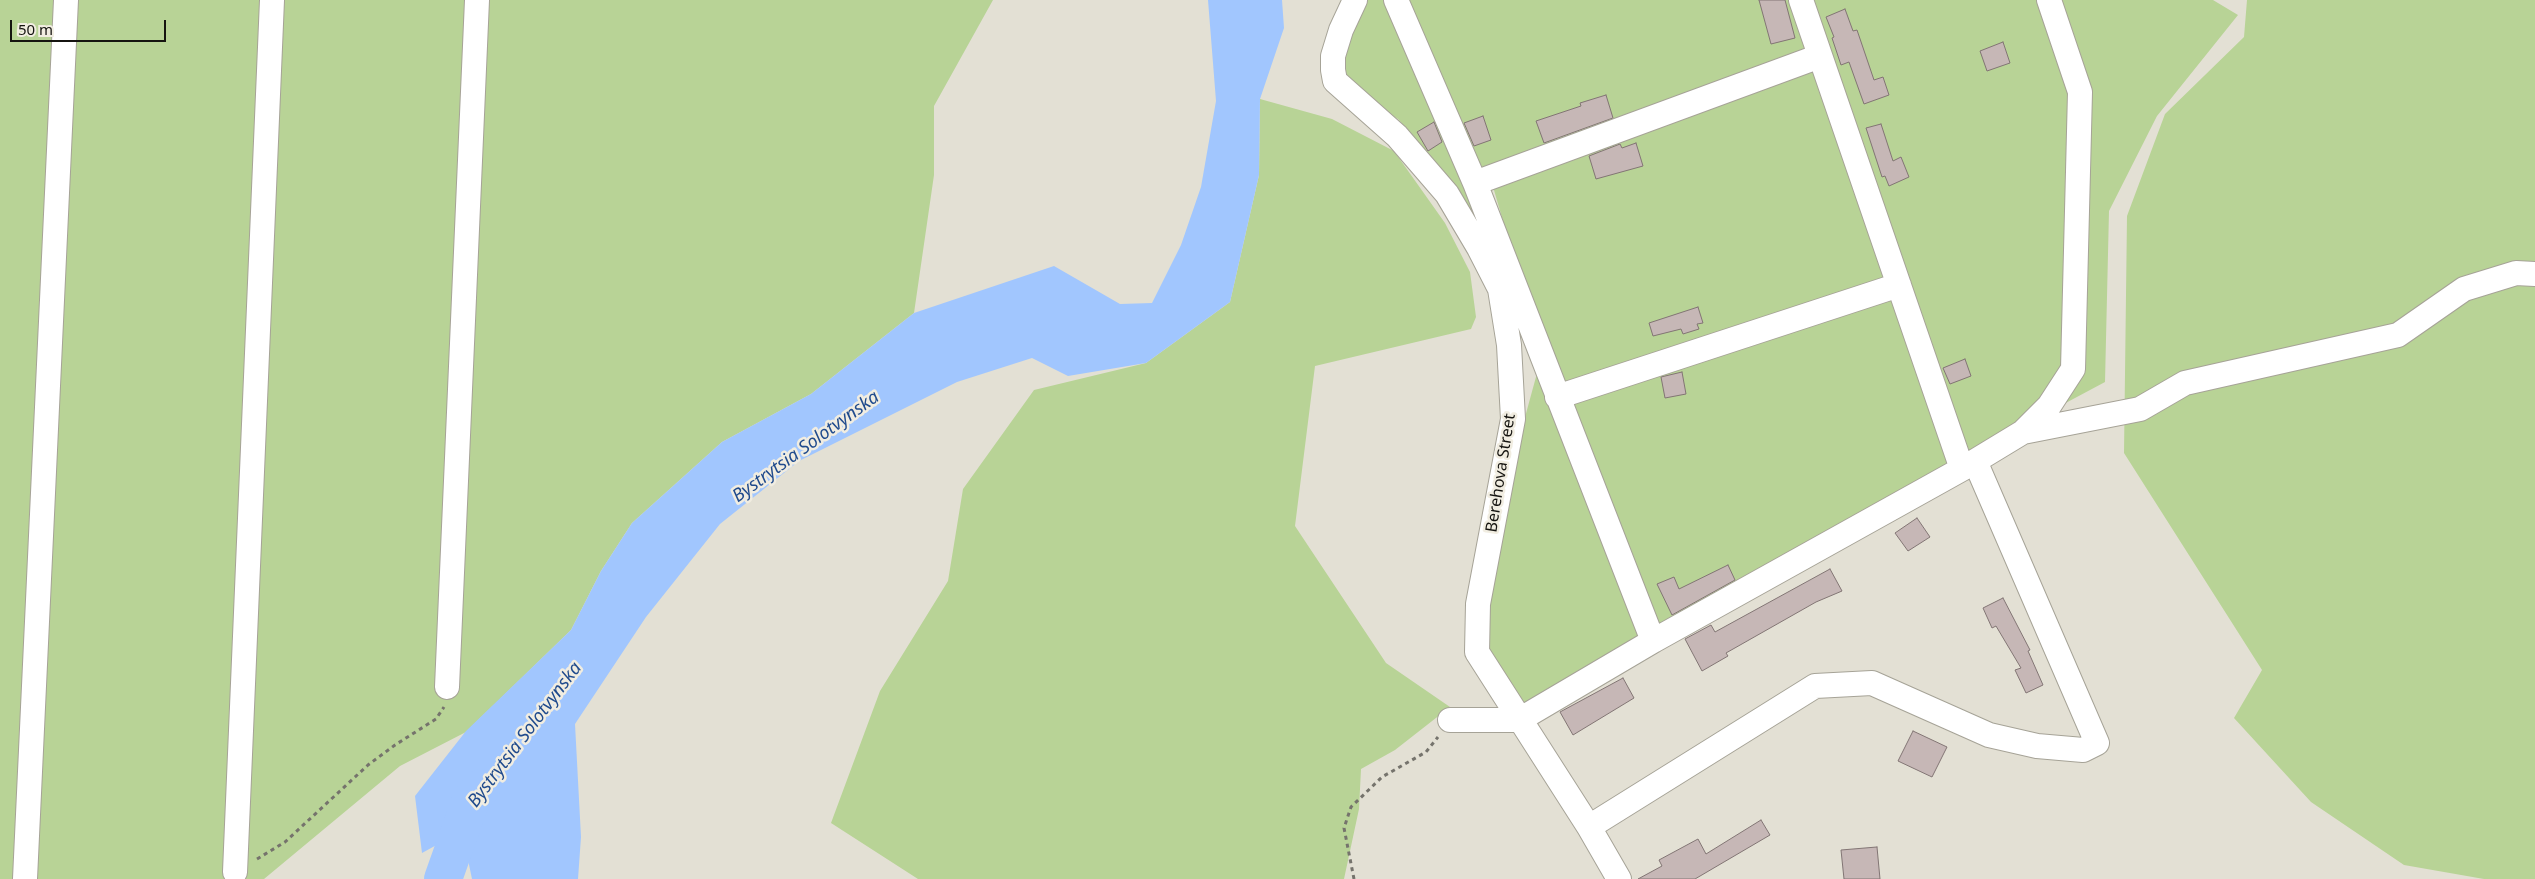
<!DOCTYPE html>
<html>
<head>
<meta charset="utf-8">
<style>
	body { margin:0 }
	#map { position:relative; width:2535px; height:879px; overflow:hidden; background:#e3e0d4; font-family:"Noto Sans",sans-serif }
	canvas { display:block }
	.scale { position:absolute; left:10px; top:20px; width:156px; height:22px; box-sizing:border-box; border:2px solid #151410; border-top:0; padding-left:6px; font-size:15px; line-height:18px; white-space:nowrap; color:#151410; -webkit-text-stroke:4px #f1ede1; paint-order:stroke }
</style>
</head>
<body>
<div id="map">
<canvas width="2535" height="879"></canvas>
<div class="scale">50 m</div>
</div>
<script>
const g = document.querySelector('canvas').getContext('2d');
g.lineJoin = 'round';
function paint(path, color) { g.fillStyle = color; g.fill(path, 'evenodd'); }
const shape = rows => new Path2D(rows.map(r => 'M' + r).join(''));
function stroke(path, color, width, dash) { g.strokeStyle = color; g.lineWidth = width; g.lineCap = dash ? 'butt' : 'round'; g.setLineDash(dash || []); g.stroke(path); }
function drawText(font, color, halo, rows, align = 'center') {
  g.font = font + ' "Noto Sans",sans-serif'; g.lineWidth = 5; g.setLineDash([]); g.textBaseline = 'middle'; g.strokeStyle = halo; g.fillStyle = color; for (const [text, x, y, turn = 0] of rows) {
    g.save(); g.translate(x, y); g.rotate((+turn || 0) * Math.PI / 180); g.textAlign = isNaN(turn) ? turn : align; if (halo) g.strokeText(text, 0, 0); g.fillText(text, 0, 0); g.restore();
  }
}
paint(shape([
	[0,0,993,0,934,106,934,175,914,313,811,394,722,442,632,523,601,571,571,630,466,732,400,766,264,879,0,879],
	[1360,0,2213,0,2238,15,2157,116,2109,211,2105,382,2002,437,1518,712,1480,650,1510,472,1545,344,1514,259,1487,166,1481,229,1455,187,1398,119,1369,102,1343,78,1344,35],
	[2247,0,2535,0,2535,879,2484,879,2404,865,2311,802,2234,718,2262,670,2124,453,2127,216,2165,114,2244,37],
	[1260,99,1332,119,1394,151,1445,223,1470,272,1476,317,1471,329,1315,366,1295,526,1386,663,1450,707,1395,750,1361,769,1359,809,1344,879,918,879,831,823,880,691,948,581,963,489,1034,390,1146,363,1230,302,1259,175]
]), '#b8d396');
paint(shape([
	[1208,0,1282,0,1284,28,1260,99,1259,175,1230,302,1146,363,1068,376,1032,358,957,382,799,461,720,524,646,617,575,724,581,837,578,879,472,879,462,831,422,853,415,796,466,731,571,630,601,571,632,523,722,442,811,394,914,313,1054,266,1120,304,1152,303,1181,245,1201,187,1216,101]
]), '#a1c6fe');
stroke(shape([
	[443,879,471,800,481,788]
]), '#a1c6fe', 38);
const building = shape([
	[1759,0,1785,0,1795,38,1771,44,1759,0],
	[1845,9,1853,31,1857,30,1874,80,1883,77,1889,95,1864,104,1849,62,1841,65,1832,38,1834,37,1826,17,1845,9],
	[2003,42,2010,63,1987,71,1980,51,2003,42],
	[1606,95,1613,118,1544,143,1536,121,1581,106,1580,103,1606,95],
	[1483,116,1491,140,1474,146,1464,123,1483,116],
	[1434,122,1442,142,1428,151,1417,132,1434,122],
	[1881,124,1893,161,1901,157,1909,177,1889,186,1885,176,1882,177,1866,128,1881,124],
	[1636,143,1643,166,1596,179,1589,156,1620,144,1622,148,1636,143],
	[1698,307,1703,323,1697,324,1699,329,1683,334,1681,329,1653,336,1649,323,1698,307],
	[1965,359,1971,376,1950,384,1943,368,1965,359],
	[1682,372,1686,394,1665,398,1661,377,1682,372],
	[1917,518,1930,537,1908,551,1895,533,1917,518],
	[1728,565,1735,580,1672,615,1657,584,1674,577,1679,589,1728,565],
	[1830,569,1842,591,1816,602,1726,653,1728,656,1702,671,1685,639,1711,625,1715,632,1830,569],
	[2003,598,2030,650,2028,651,2043,685,2026,693,2015,670,2021,668,1996,626,1992,628,1983,608,2003,598],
	[1623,678,1634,698,1573,735,1560,712,1623,678],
	[1913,731,1947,747,1932,777,1898,761,1913,731],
	[1761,820,1770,835,1695,879,1638,879,1662,866,1659,860,1698,839,1706,854,1761,820],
	[1877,847,1880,879,1844,879,1841,850,1877,847]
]);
paint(building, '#c6b7b6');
stroke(building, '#827574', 1);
const minor = shape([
	[1355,0,1341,30,1333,56,1333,70,1335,81,1397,136,1447,194,1479,248,1500,289,1509,345,1513,419,1478,604,1477,652,1589,827,1619,879],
	[1396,0,1475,183,1653,641],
	[1801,0,1962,469],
	[1475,183,1820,56],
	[1557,397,1899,285],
	[2023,432,2140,409,2185,383,2398,335,2464,289,2516,273,2535,274],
	[447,687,477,0],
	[1450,720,1519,720,1653,641,1962,469,2023,432,2049,406,2073,369,2080,92,2049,0],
	[1589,827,1815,686,1872,683,1989,735,2037,746,2083,750,2097,743,1975,461],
	[235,872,272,0],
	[25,879,66,0]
]);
stroke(minor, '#a6a397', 26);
stroke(shape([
	[257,859,285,842,368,765,395,745,436,719,444,707],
	[1354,879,1344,828,1351,807,1382,777,1426,752,1438,737]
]), '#75736c', 3, [4, 4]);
stroke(minor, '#fff', 24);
drawText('16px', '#151410', '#f1ede1', [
	["Berehova Street",1501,473,-81]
]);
drawText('italic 18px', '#204b8d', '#f1ede1', [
	["Bystrytsia Solotvynska",806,447,-36],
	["Bystrytsia Solotvynska",525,735,-53]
]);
</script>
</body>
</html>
